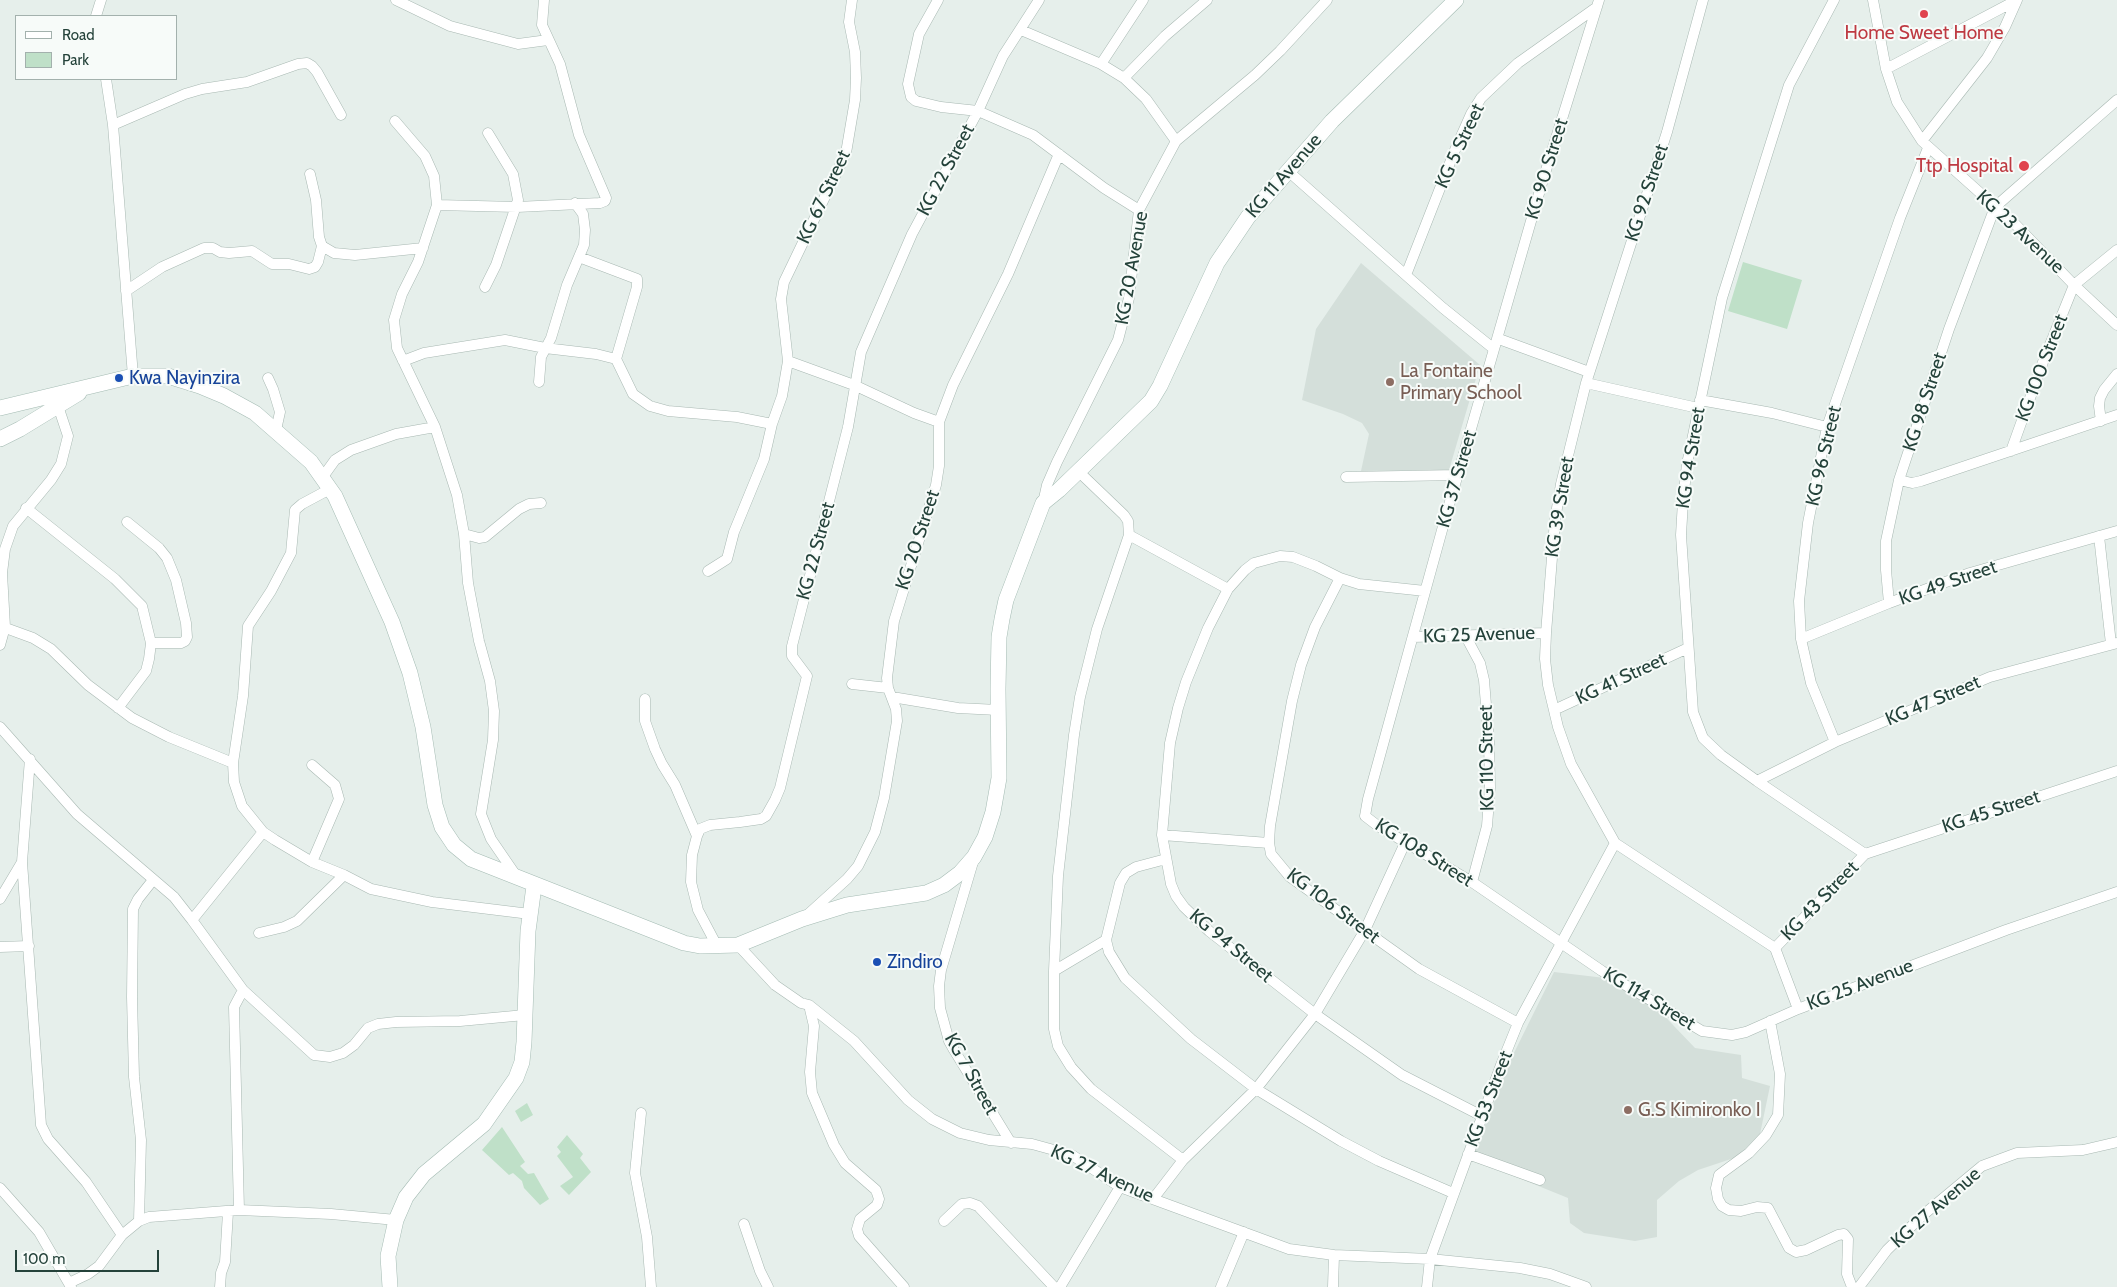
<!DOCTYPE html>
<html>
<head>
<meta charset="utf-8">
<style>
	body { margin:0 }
	#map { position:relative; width:2117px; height:1287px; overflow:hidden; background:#e6efeb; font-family:Cabin,sans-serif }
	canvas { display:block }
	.legend { position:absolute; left:15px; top:15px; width:162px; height:65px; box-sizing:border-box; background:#f7fbf9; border:1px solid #a3b1ad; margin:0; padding:6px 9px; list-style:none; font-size:15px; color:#24423a }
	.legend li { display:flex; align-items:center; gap:10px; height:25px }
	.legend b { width:25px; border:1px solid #a3b1ad }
	.scale { position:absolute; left:15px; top:1250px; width:144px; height:22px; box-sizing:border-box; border:2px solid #24423a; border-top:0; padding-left:6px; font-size:15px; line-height:18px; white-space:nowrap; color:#24423a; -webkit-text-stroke:4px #f7fbf9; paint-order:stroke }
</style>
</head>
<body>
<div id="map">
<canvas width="2117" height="1287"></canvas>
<ul class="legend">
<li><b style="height:6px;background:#fff"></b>Road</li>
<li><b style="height:14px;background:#bfe0c8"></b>Park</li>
</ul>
<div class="scale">100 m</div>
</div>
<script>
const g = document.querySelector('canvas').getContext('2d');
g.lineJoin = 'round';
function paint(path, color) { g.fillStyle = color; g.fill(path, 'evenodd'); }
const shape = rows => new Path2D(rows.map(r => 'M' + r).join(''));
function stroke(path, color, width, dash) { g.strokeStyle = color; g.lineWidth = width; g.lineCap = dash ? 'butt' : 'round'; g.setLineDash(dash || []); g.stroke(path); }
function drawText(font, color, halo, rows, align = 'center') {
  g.font = font + ' Cabin,sans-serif'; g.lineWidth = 4; g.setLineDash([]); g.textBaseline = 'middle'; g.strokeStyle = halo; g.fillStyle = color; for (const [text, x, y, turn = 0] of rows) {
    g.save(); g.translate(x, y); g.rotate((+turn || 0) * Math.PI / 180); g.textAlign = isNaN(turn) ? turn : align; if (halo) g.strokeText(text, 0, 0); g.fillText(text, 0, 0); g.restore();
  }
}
paint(shape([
	[1361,263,1480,365,1449,470,1361,471,1369,434,1362,423,1343,414,1302,400,1316,329],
	[1554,972,1605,978,1652,1003,1695,1048,1741,1055,1742,1078,1770,1086,1760,1134,1737,1157,1698,1170,1679,1181,1657,1200,1657,1237,1635,1241,1584,1233,1570,1223,1568,1198,1472,1159,1511,1059]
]), '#d4dfda');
paint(shape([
	[1743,262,1802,280,1787,329,1728,311],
	[527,1103,533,1115,521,1122,515,1111],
	[502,1127,525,1162,520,1166,528,1174,534,1173,549,1199,540,1205,524,1188,522,1181,513,1173,509,1175,482,1150],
	[567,1135,583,1154,580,1158,591,1172,569,1195,560,1186,573,1177,557,1156,561,1152,557,1147]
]), '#bfe0c8');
const street = shape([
	[396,0,450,26,518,44,548,40],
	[938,0,919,34,908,84,911,97,916,101,941,107,978,111,1033,135,1104,188,1139,210],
	[1599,0,1542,183,1447,512,1368,799,1365,816,1378,826,1472,882,1602,971,1702,1031,1732,1035,1746,1032,1798,1009],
	[1703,0,1667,132,1586,383,1561,484,1555,520,1546,633,1545,659,1548,685,1558,727,1571,764,1615,843,1775,948,1798,1009,2006,930,2117,892],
	[1834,0,1789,85,1722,298,1687,464,1683,501,1681,535,1693,712,1703,738,1721,755,1757,781,1865,854],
	[1873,0,1886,69,1897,102,1922,141,2016,225,2074,285,2117,325],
	[96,16,101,0],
	[1021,30,1101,64,1124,78,1146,99,1176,141],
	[1101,64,1143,0],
	[1886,69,2017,0],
	[1124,78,1165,36,1207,0],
	[106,79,113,125,133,376],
	[395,121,425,156,434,176,437,205,418,262,402,294,394,320,397,348,435,427,457,495,464,534,468,583,479,641,490,681,494,711,493,740,481,814,491,839,517,877],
	[113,125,185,94,202,89,247,82,298,64,307,63,312,66,317,72,341,115],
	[1922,141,1987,58,2005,27,2017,0],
	[1288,171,1443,308,1494,349],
	[310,174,316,200,319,237,322,246,334,253,355,255,423,248],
	[437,205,517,207,600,203,605,201,606,198,579,135,560,64,542,25,544,0],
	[1406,275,1455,150,1471,114,1481,98,1518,63,1597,7],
	[485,287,496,265,518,200,513,174,488,133],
	[126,291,162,267,204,248,213,248,220,252,229,253,252,251,272,264,289,264,309,269,315,267,318,262,322,246],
	[1499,339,1589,372],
	[616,359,633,394,650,406,668,411,737,417,772,424],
	[403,361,424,353,505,340,545,348,596,354,616,359,637,287,637,279,579,257],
	[788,361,854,385,914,413,939,422],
	[268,378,273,389,280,412,276,430],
	[539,382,541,357,551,338,567,285,584,245,585,230,583,214,575,203],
	[1586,383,1698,408],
	[1700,400,1772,413,1827,427],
	[2101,421,2099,406,2100,398,2104,390,2117,374],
	[2011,451,2043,362,2074,285,2117,250],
	[1077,470,1124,515,1128,521,1129,535,1228,589,1245,570,1254,563,1280,556,1293,557,1316,566,1340,578,1359,584,1425,591],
	[1346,477,1458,475],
	[322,478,335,460,351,450,396,434,435,427],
	[1899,480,1912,483,1921,481,2117,415],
	[330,489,302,504,295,510,291,553,271,591,248,626,243,696,233,763,234,782,242,806,263,832,275,840,312,862,344,875,371,889,432,902,530,914],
	[1043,503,1047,485,1057,462,1118,340,1129,298,1139,210,1176,141,1255,75,1280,51,1327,0],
	[26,508,115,579,142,606,151,643,149,659,146,671,118,708],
	[127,522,159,548,167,558,176,580,186,623,187,637,185,641,181,643,151,643],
	[464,534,479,538,485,537,519,509,529,504,541,503],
	[1129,535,1097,629,1080,697,1074,735,1058,876,1054,971,1054,1029,1058,1046,1071,1067,1091,1089,1183,1160],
	[2099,536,2111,644],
	[708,571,727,559,734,532,764,459,772,424,782,396,788,361,781,299,784,282,846,153,855,100,856,78,855,52,849,22,852,0],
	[1340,578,1315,627,1301,665,1292,701,1270,826,1269,843,1271,854,1290,877,1419,969,1518,1023],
	[1228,589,1208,628,1186,682,1178,708,1170,743,1162,835,1171,884,1176,896,1184,907,1209,931,1315,1014,1402,1075,1482,1116],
	[1889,603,1886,570,1886,541,1899,480,1949,329,1995,207,2117,100],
	[0,626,33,638,51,649,88,685,132,718,169,737,233,763],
	[1465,635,1480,663,1484,680,1489,742,1490,787,1487,826,1472,882],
	[1413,637,1546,633],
	[1801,639,1889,603,1970,573,2117,531],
	[0,645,5,627,2,573,5,549,13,526,51,480,61,464,68,436,58,406],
	[852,684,888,688],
	[892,697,958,708,998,710],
	[645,699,645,721,655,749,662,764,675,785,697,836],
	[1554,710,1688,648],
	[0,727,77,814,174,897,192,920,243,990,314,1055,330,1057,343,1053,354,1045,368,1028,378,1024,396,1022,460,1021,525,1015],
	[1835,742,1811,683,1801,639,1799,601,1808,523,1827,427,1900,218,1928,148],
	[30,759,22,862,41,1125,48,1139,86,1182,122,1235],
	[312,765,335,785,339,799,312,862],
	[1757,781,1835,742,1990,677,2117,643],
	[1162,835,1269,843],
	[1166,859,1136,867,1126,873,1120,883,1106,940,1109,952,1125,978,1191,1039,1256,1089,1341,1141,1379,1161,1453,1193],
	[973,862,941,970,939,986,940,1008,949,1041,954,1050,1011,1143],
	[0,899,22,862],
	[805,917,847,879,858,866,875,832,884,798,897,721,896,709,888,688,887,678,894,621,936,485,939,466,939,422,953,385,1008,274,1059,154],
	[192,920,263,832],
	[259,933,284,927,297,921,344,875],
	[738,945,775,985,801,1003,809,1005,854,1041,908,1100,932,1119,960,1133,989,1140,1032,1144,1072,1155,1120,1187,1289,1249,1334,1255,1430,1259,1520,1268,1550,1274,1586,1287],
	[717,946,698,910,691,882,692,855,697,836,700,829,710,825,740,822,761,819,766,816,775,800,780,788,807,676,792,656,792,646,848,427,861,352,912,234,978,111,1003,56,1039,0],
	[0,947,29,946],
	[1775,948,1865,854,2117,771],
	[1054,971,1106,940],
	[809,1005,814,1026,810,1072,812,1093,834,1145,845,1163,876,1190,879,1199,877,1205,860,1219,857,1229,859,1236,904,1287],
	[1770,1021,1780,1074,1778,1115,1766,1135,1749,1153,1719,1175,1716,1188,1718,1199,1722,1206,1729,1210,1741,1211,1757,1207,1768,1208,1789,1248,1796,1252,1806,1250,1838,1235,1844,1234,1848,1239,1847,1274,1852,1287],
	[641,1113,635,1173,647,1237,651,1287],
	[1468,1154,1540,1180],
	[0,1188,39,1232,71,1287],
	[1153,1199,1183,1160,1256,1089,1315,1014,1365,930,1405,843],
	[239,1210,234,1007,243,990],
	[139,1221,141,1140,134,1077,132,997,133,909,138,899,153,880],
	[944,1221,962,1204,970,1203,978,1206,1054,1287],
	[744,1224,760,1271,768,1287],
	[69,1283,88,1274,99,1266,122,1235,139,1221,149,1217,239,1210,331,1214,396,1220],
	[220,1287,221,1273,225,1262,228,1212],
	[1060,1287,1120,1187],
	[1221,1287,1244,1232],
	[1333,1287,1334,1255],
	[1427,1287,1430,1259,1501,1065,1518,1023,1615,843],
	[1859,1287,1887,1250,1923,1215,1982,1166,2017,1153,2083,1150,2117,1142]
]);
const secondary = shape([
	[0,408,133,376,168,376,200,386,224,396,255,413,311,462,335,496,392,622,410,673,423,727,435,805,442,827,454,845,471,859,684,943,700,946,738,945,802,919,847,905,926,893,944,885,960,873,974,857,985,837,993,812,999,778,998,689,999,637,1002,619,1006,600,1043,503,1059,490,1151,401,1160,386,1217,263,1248,217,1332,121,1456,0],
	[0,439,20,429,79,393],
	[390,1287,388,1256,396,1220,406,1197,424,1174,484,1124,516,1078,522,1062,524,1042,528,931,534,886]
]);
stroke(street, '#a8b8b2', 11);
stroke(secondary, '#a4bbb3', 16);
stroke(street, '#fff', 10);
stroke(secondary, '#fff', 15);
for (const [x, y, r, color] of [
	[1924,14,5,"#e0444e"],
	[2024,166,6,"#e0444e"],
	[119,378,5,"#1a4fb4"],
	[1390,382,5,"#8d6e63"],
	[877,962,5,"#1a4fb4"],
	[1628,1110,5,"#8d6e63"]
]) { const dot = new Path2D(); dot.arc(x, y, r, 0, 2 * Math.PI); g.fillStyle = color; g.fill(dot); stroke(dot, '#f7fbf9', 2); }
drawText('19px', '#be3a42', '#f7fbf9', [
	["Home Sweet Home",1924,33],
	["Ttp Hospital",2013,166,"right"]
]);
drawText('19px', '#24423a', '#f7fbf9', [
	["KG 5 Street",1460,146,-65],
	["KG 90 Street",1547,169,-73],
	["KG 22 Street",946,170,-62],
	["KG 11 Avenue",1284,176,-49],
	["KG 92 Street",1647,193,-72],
	["KG 67 Street",824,197,-65],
	["KG 23 Avenue",2020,232,43],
	["KG 20 Avenue",1132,268,-80],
	["KG 100 Street",2042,368,-69],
	["KG 98 Street",1925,402,-72],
	["KG 96 Street",1824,456,-77],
	["KG 94 Street",1691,458,-81],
	["KG 37 Street",1457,479,-74],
	["KG 39 Street",1560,507,-81],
	["KG 20 Street",918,540,-72],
	["KG 22 Street",816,551,-75],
	["KG 49 Street",1948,583,-19],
	["KG 25 Avenue",1479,635,-2],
	["KG 41 Street",1621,679,-25],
	["KG 47 Street",1933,701,-23],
	["KG 110 Street",1487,758,-91],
	["KG 45 Street",1991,812,-18],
	["KG 108 Street",1424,853,32],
	["KG 43 Street",1820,901,-46],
	["KG 106 Street",1333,906,37],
	["KG 94 Street",1231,946,40],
	["KG 25 Avenue",1860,985,-21],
	["KG 114 Street",1649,999,31],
	["KG 7 Street",971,1074,61],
	["KG 53 Street",1489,1099,-69],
	["KG 27 Avenue",1102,1174,25],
	["KG 27 Avenue",1936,1208,-41]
]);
drawText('19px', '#785e54', '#f7fbf9', [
	["La Fontaine",1400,371],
	["Primary School",1400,393],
	["G.S Kimironko I",1638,1110]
], 'left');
drawText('19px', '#164399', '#f7fbf9', [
	["Kwa Nayinzira",129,378],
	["Zindiro",887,962]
], 'left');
</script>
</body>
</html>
